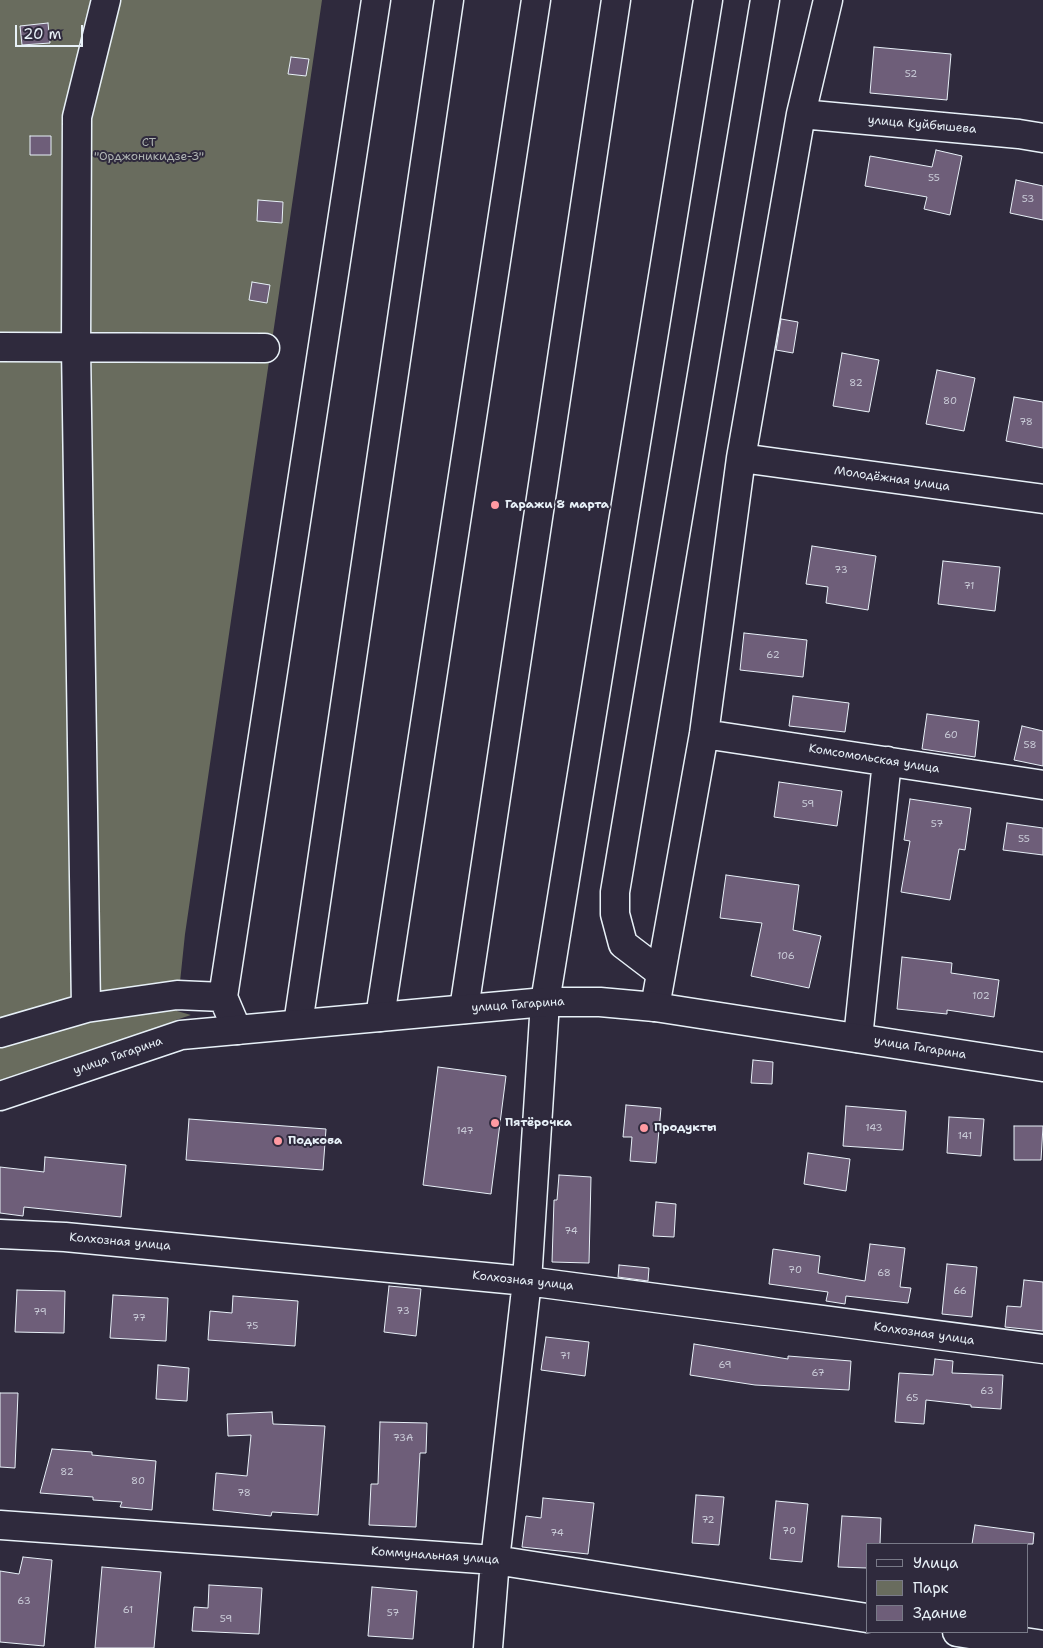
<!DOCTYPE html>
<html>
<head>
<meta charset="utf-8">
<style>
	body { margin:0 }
	#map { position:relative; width:1043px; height:1648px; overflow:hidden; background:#2f2a3d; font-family:"Shantell Sans",sans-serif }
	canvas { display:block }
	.legend { position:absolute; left:866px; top:1543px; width:162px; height:90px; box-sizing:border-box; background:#2f2a3d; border:1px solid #797a88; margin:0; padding:6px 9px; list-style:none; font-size:15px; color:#e8f1f8 }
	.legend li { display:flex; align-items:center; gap:10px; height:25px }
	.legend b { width:25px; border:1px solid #797a88 }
	.scale { position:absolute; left:15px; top:25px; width:68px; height:22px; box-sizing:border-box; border:2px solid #e8f1f8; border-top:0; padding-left:6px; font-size:15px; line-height:18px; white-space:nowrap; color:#e8f1f8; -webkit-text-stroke:4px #2f2a3d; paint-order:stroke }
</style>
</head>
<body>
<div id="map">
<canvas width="1043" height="1648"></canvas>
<ul class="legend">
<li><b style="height:6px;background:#2f2a3d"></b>Улица</li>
<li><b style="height:14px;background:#696c5e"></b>Парк</li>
<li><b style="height:14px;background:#6e5e79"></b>Здание</li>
</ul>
<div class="scale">20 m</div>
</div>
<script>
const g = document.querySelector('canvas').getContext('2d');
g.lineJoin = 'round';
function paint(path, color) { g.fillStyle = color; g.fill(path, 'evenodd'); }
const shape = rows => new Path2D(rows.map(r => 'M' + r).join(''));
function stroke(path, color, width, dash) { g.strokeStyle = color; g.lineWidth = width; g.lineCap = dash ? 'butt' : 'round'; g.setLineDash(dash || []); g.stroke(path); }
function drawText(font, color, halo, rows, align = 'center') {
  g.font = font + ' "Shantell Sans",sans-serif'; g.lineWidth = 4; g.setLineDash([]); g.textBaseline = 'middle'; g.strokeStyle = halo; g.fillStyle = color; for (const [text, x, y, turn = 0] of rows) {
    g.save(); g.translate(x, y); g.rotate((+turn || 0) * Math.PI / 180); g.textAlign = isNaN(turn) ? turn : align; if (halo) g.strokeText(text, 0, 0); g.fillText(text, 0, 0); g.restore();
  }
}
paint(shape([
	[0,0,322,0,185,934,177,1011,191,1015,176,1020,174,1030,0,1089]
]), '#696c5e');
const building = shape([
	[48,23,50,43,22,45,20,26,48,23],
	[874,47,951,54,947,100,870,93,874,47],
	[291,57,309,59,306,76,288,74,291,57],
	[30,136,51,136,51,155,30,155,30,136],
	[936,150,962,156,950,215,924,209,927,197,865,186,870,156,932,167,936,150],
	[1016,180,1043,186,1043,220,1010,213,1016,180],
	[258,200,283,202,282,223,257,221,258,200],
	[252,282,270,285,267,303,249,300,252,282],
	[781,319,798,322,793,353,776,350,781,319],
	[842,353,879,360,869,412,833,406,842,353],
	[937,370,975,378,964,431,926,424,937,370],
	[1014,397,1043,402,1043,448,1006,441,1014,397],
	[812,546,876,556,868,610,826,603,828,587,806,584,812,546],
	[943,561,1000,567,995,611,938,604,943,561],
	[744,633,807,640,803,677,740,670,744,633],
	[793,696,849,703,845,732,789,726,793,696],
	[927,714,979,721,975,757,922,749,927,714],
	[1022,726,1043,731,1043,766,1014,760,1022,726],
	[779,782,842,791,837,826,774,817,779,782],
	[910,799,971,808,965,850,959,849,950,900,901,892,910,841,904,840,910,799],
	[1007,823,1043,828,1043,855,1003,850,1007,823],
	[726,875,799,885,793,930,821,936,809,988,751,976,762,923,720,918,726,875],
	[902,957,952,963,951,973,999,980,994,1017,947,1010,947,1014,897,1009,902,957],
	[753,1060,773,1062,772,1084,751,1083,753,1060],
	[438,1067,506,1076,491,1194,423,1185,438,1067],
	[626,1105,661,1108,656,1163,630,1161,632,1137,623,1137,626,1105],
	[846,1106,906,1111,903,1150,843,1146,846,1106],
	[949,1117,984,1119,981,1156,947,1153,949,1117],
	[189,1119,326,1129,323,1170,186,1160,189,1119],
	[1014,1126,1043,1126,1041,1160,1014,1160,1014,1126],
	[808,1153,850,1159,846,1191,804,1184,808,1153],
	[45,1157,126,1165,121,1217,24,1207,23,1216,0,1213,0,1167,44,1172,45,1157],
	[559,1175,591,1177,589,1263,552,1262,554,1200,557,1200,559,1175],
	[656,1202,676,1204,674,1237,653,1236,656,1202],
	[870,1244,905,1248,900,1287,911,1288,908,1303,846,1296,845,1304,826,1301,828,1292,769,1284,773,1249,820,1256,818,1273,865,1281,870,1244],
	[947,1264,977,1267,972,1317,942,1314,947,1264],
	[619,1265,649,1268,648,1281,618,1277,619,1265],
	[1024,1280,1043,1282,1043,1331,1005,1327,1007,1306,1021,1307,1024,1280],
	[389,1286,421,1289,416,1336,384,1332,389,1286],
	[17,1290,65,1291,64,1333,15,1332,17,1290],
	[113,1295,168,1298,166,1341,110,1338,113,1295],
	[233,1296,298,1301,295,1346,208,1340,210,1311,232,1313,233,1296],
	[546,1337,589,1342,585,1376,541,1370,546,1337],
	[694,1344,788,1359,788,1356,851,1361,849,1390,755,1385,690,1375,694,1344],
	[935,1359,953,1361,952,1373,1003,1375,1001,1409,971,1407,971,1405,926,1400,924,1424,895,1422,899,1373,933,1375,935,1359],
	[158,1365,189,1368,187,1401,156,1399,158,1365],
	[0,1393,18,1393,15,1468,0,1467,0,1393],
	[272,1412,273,1424,325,1426,318,1515,272,1512,271,1516,213,1510,216,1473,247,1476,251,1435,228,1436,227,1414,272,1412],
	[380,1422,427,1423,426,1453,420,1453,416,1527,369,1525,371,1484,378,1484,380,1422],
	[52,1449,92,1452,92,1455,156,1461,152,1510,120,1507,122,1502,93,1500,93,1497,40,1493,52,1449],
	[696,1495,724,1497,719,1545,692,1543,696,1495],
	[543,1498,594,1503,588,1554,522,1547,526,1516,541,1518,543,1498],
	[776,1501,808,1504,802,1562,770,1559,776,1501],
	[842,1516,881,1518,880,1544,867,1544,867,1568,838,1567,842,1516],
	[975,1525,1034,1533,1033,1544,972,1544,975,1525],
	[23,1557,52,1560,44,1646,0,1642,0,1571,19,1574,23,1557],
	[102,1567,161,1572,154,1648,95,1648,102,1567],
	[209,1585,262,1588,259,1634,192,1631,194,1607,208,1608,209,1585],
	[372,1587,417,1591,413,1639,368,1636,372,1587]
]);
paint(building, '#6e5e79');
stroke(building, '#e8f1f8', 1);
const minor = shape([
	[801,114,1019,134,1043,138],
	[0,347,265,348],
	[741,458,1043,499],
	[704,734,1043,785],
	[661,973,623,944,615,914,615,892,765,0],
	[223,997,376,0],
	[655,1007,704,734,741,458,801,114,828,0],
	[86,1008,177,995,223,997,237,1030],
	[464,1009,616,0],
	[380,1017,536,0],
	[298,1024,449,0],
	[0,1033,86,1008,76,347,77,117,106,0],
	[858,1038,887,761],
	[0,1234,65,1237,527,1281,1043,1349],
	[0,1525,495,1560,867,1618],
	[957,1632,1043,1645],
	[488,1648,495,1560,527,1281,545,1002,708,0]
]);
const major = shape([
	[0,1096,181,1035,545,1002,600,1002,655,1007,1043,1067]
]);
stroke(minor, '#e8f1f8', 31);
stroke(major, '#e8f1f8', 31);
stroke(minor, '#2f2a3d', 28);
stroke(major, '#2f2a3d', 28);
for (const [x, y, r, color] of [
	[495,505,5,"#ff9aa2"],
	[495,1123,5,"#ff9aa2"],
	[644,1128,5,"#ff9aa2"],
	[278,1141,5,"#ff9aa2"]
]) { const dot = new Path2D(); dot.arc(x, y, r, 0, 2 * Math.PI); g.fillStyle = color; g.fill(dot); stroke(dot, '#2f2a3d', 2); }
drawText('10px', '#caccd8', null, [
	["52",911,74],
	["55",934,178],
	["53",1028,199],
	["82",856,383],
	["80",950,401],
	["78",1026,422],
	["73",841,570],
	["71",969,586],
	["62",773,655],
	["60",951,735],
	["58",1030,745],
	["59",808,804],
	["57",937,824],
	["55",1024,839],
	["106",786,956],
	["102",981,996],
	["143",874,1128],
	["147",465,1131],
	["141",965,1136],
	["74",571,1231],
	["70",795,1270],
	["68",884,1273],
	["66",960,1291],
	["73",403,1311],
	["79",40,1312],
	["77",139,1318],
	["75",252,1326],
	["71",565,1356],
	["69",725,1365],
	["67",818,1373],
	["63",987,1391],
	["65",912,1398],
	["73А",403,1438],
	["82",67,1472],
	["80",138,1481],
	["78",244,1493],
	["72",708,1520],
	["70",789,1531],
	["74",557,1533],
	["63",24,1601],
	["61",128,1610],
	["57",393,1613],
	["59",226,1619]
]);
drawText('12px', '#e8f1f8', '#2f2a3d', [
	["улица Куйбышева",922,125,5],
	["Молодёжная улица",892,479,8],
	["Комсомольская улица",874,759,9],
	["улица Гагарина",518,1005,-4],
	["улица Гагарина",920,1048,9],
	["улица Гагарина",118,1056,-19],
	["Колхозная улица",120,1242,5],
	["Колхозная улица",523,1281,6],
	["Колхозная улица",924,1334,8],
	["Коммунальная улица",435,1556,4]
]);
drawText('12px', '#afb5b3', '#2f2a3d', [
	["СТ",149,143],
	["\"Орджоникидзе-3\"",149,157]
]);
drawText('bold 12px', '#e8f1f8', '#2f2a3d', [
	["Гаражи 8 марта",505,505],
	["Пятёрочка",505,1123],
	["Продукты",654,1128],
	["Подкова",288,1141]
], 'left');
</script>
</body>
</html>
